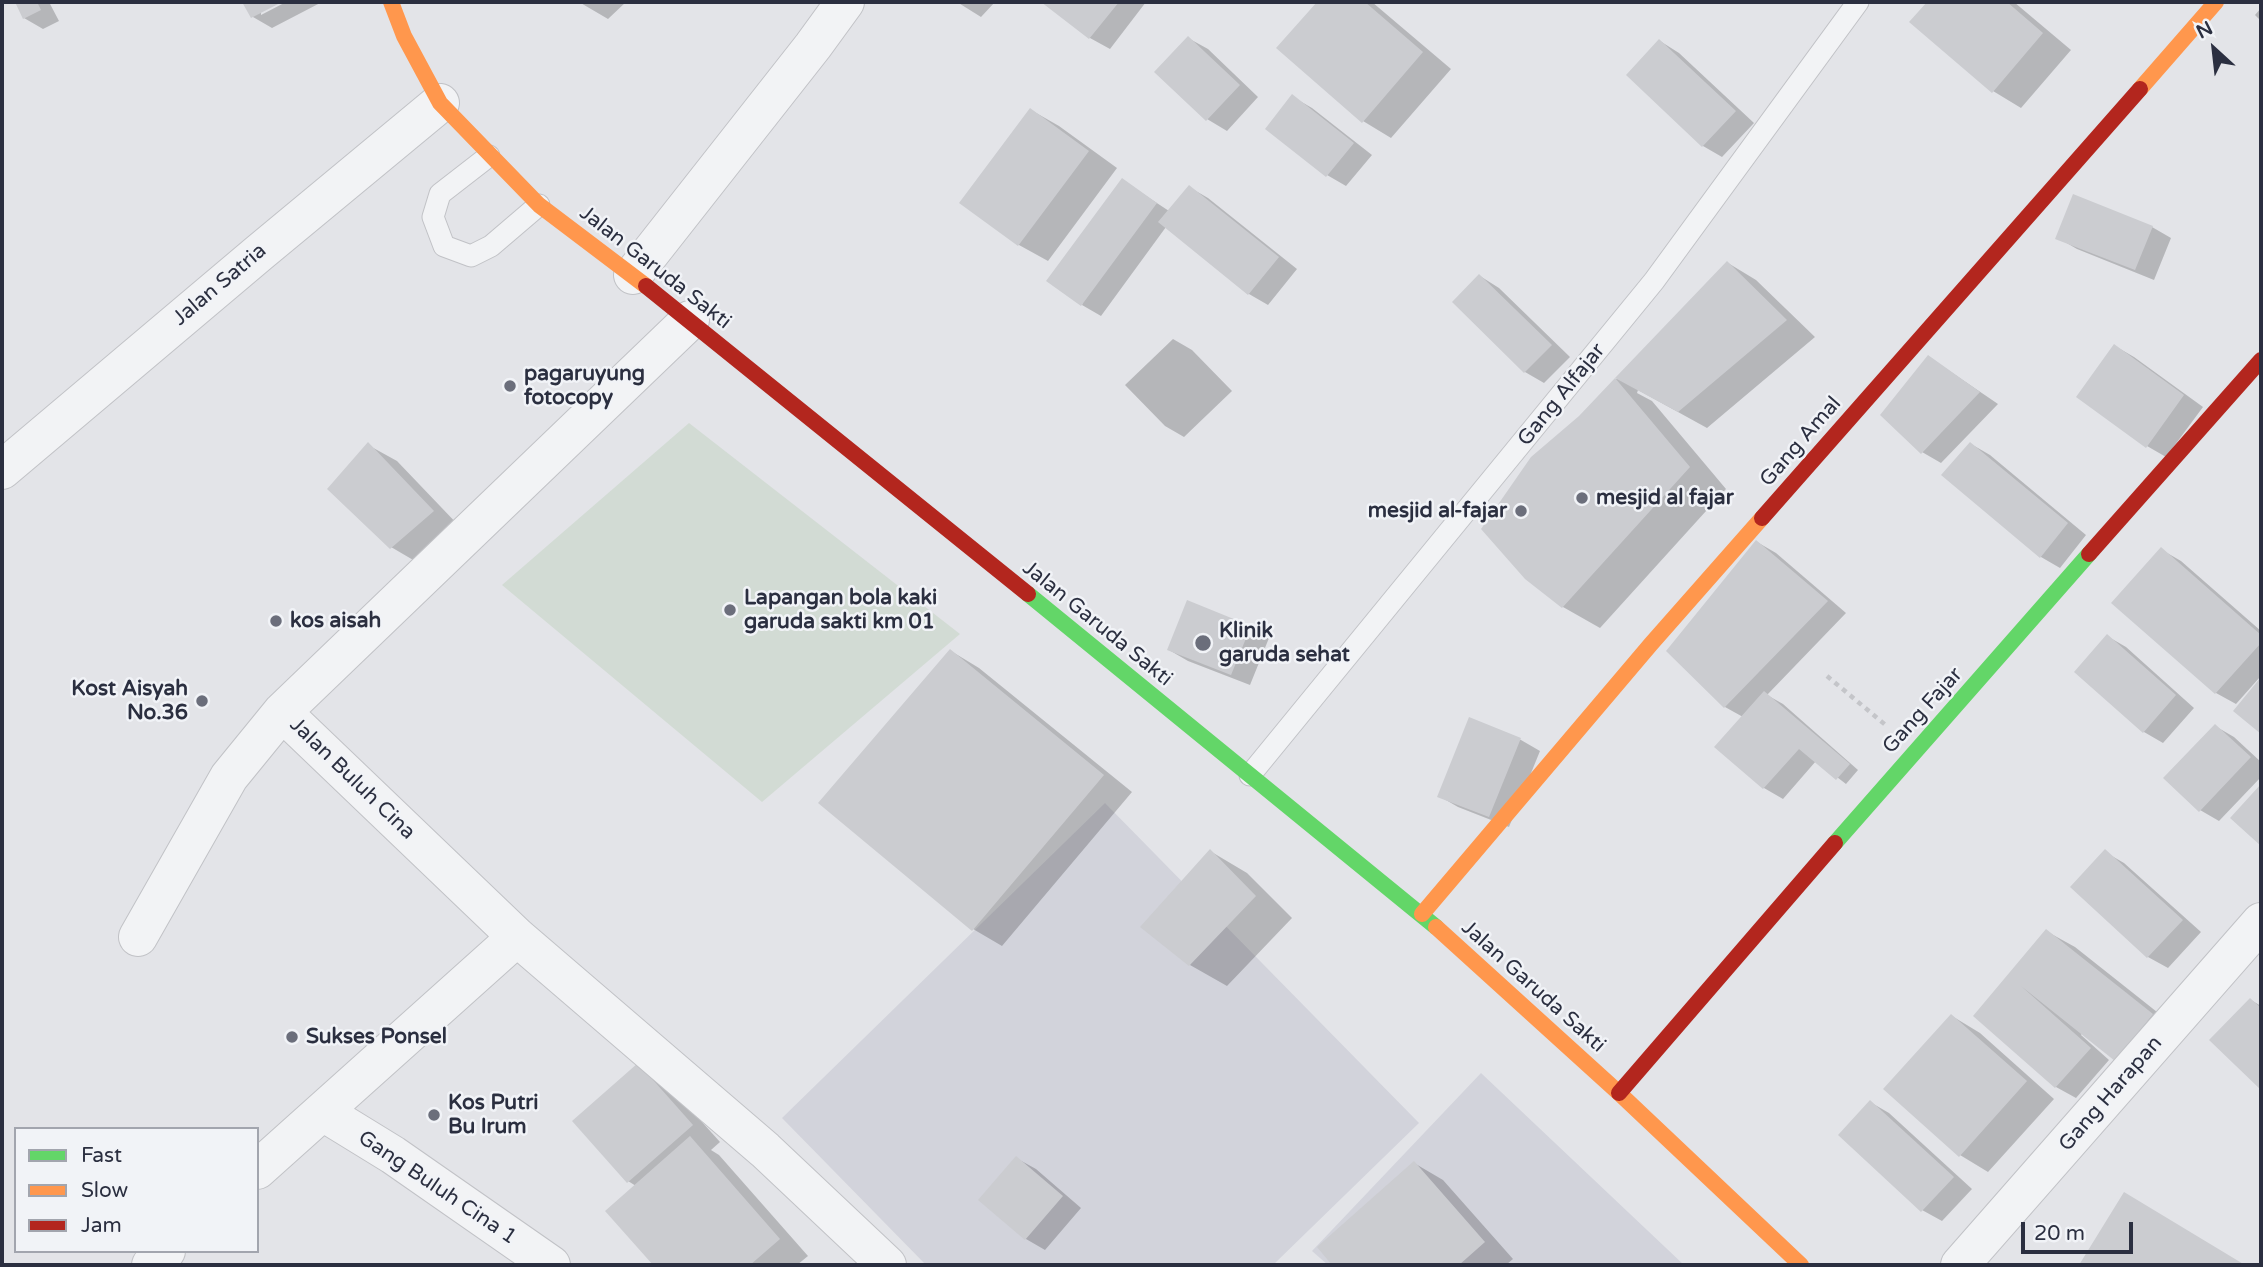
<!DOCTYPE html>
<html>
<head>
<meta charset="utf-8">
<style>
	body { margin:0 }
	#map { position:relative; width:2263px; height:1267px; overflow:hidden; background:#e3e4e8; font-family:"Varela Round",sans-serif }
	canvas { display:block }
	.frame { position:absolute; inset:0; border:4px solid #2b2f40; pointer-events:none }
	.legend { position:absolute; left:14px; top:1127px; width:245px; height:126px; box-sizing:border-box; background:#f1f3f7; border:2px solid #a2a5ae; margin:0; padding:9px 12px; list-style:none; font-size:21px; color:#2b2f40 }
	.legend li { display:flex; align-items:center; gap:14px; height:35px }
	.legend b { width:35px; border:2px solid #a2a5ae }
	.north { position:absolute; left:2179px; top:14px; width:70px; height:70px; -webkit-text-stroke:5px #f1f3f7; paint-order:stroke; rotate:333deg; font-size:19px; font-weight:700; line-height:28px; text-align:center; color:#2b2f40 }
	.north::after { content:''; display:block; margin:auto; width:24px; height:32px; background:#2b2f40; clip-path:polygon(50% 0,100% 100%,50% 72%,0 100%) }
	.scale { position:absolute; left:2021px; top:1222px; width:112px; height:32px; box-sizing:border-box; border:4px solid #2b2f40; border-top:0; padding-left:9px; font-size:21px; line-height:24px; white-space:nowrap; color:#2b2f40; -webkit-text-stroke:5px #f1f3f7; paint-order:stroke }
</style>
</head>
<body>
<div id="map">
<canvas width="2263" height="1267"></canvas>
<div class="frame"></div>
<ul class="legend">
<li><b style="height:9px;background:#63d668"></b>Fast</li>
<li><b style="height:9px;background:#ff974d"></b>Slow</li>
<li><b style="height:9px;background:#b3261e"></b>Jam</li>
</ul>
<div class="north">N</div>
<div class="scale">20 m</div>
</div>
<script>
const g = document.querySelector('canvas').getContext('2d');
g.lineJoin = 'round';
function paint(path, color) { g.fillStyle = color; g.fill(path, 'evenodd'); }
const shape = rows => new Path2D(rows.map(r => 'M' + r).join(''));
function stroke(path, color, width, dash) { g.strokeStyle = color; g.lineWidth = width; g.lineCap = dash ? 'butt' : 'round'; g.setLineDash(dash || []); g.stroke(path); }
function drawText(font, color, halo, rows, align = 'center') {
  g.font = font + ' "Varela Round",sans-serif'; g.lineWidth = 5; g.setLineDash([]); g.textBaseline = 'middle'; g.strokeStyle = halo; g.fillStyle = color; for (const [text, x, y, turn = 0] of rows) {
    g.save(); g.translate(x, y); g.rotate((+turn || 0) * Math.PI / 180); g.textAlign = isNaN(turn) ? turn : align; if (halo) g.strokeText(text, 0, 0); g.fillText(text, 0, 0); g.restore();
  }
}
paint(shape([
	[1105,803,1419,1123,1273,1265,926,1265,782,1118],
	[1481,1073,1684,1265,1328,1265,1312,1251]
]), '#d2d3db');
paint(shape([
	[689,423,960,634,762,802,502,585]
]), '#d2dbd4');
paint(shape([
	[17,2,49,2,59,21,43,29,24,18],
	[244,2,279,2,261,11,261,15,286,2,322,2,272,28,253,17],
	[579,2,626,2,608,19],
	[957,2,995,2,981,17],
	[1043,2,1146,2,1110,49,1090,38],
	[1320,2,1372,2,1451,69,1391,138,1363,121,1279,48],
	[1929,2,2014,2,2071,50,2021,108,1993,91,1911,22],
	[2261,8,2261,21,2255,15],
	[1188,38,1208,49,1258,97,1227,131,1207,119],
	[1660,41,1679,53,1754,123,1722,157,1703,146],
	[1293,97,1312,108,1372,155,1346,186,1327,175],
	[1031,110,1059,126,1117,168,1048,261,1019,245,962,203],
	[1122,180,1169,211,1189,187,1208,198,1297,269,1268,305,1249,294,1166,227,1101,316,1082,305],
	[2152,227,2171,238,2154,280,2077,249,2058,238],
	[1728,263,1756,280,1815,337,1707,428,1638,390,1637,393,1652,401,1726,489,1600,628,1563,607,1580,417],
	[1480,276,1499,288,1570,357,1544,383,1525,372],
	[1173,339,1192,350,1232,391,1184,437,1165,426,1125,385],
	[2115,346,2134,357,2203,407,2166,457,2147,446],
	[1929,357,1998,404,1941,463,1922,452],
	[1971,444,1990,455,2086,535,2060,568,2041,557],
	[368,445,397,461,462,529,420,564,391,547],
	[1757,542,1776,553,1846,613,1767,695,1783,704,1858,770,1846,784,1816,761,1783,799,1764,788,1743,717,1725,707],
	[2162,550,2181,561,2261,631,2261,678,2260,677,2236,704,2216,693,2114,602],
	[1250,627,1269,638,1250,685,1188,661,1169,650],
	[2107,636,2126,647,2194,708,2163,743,2144,732],
	[951,651,979,668,1132,792,1002,946,973,929],
	[1470,719,1521,740,1540,751,1509,827,1458,807,1439,796],
	[2215,726,2234,737,2261,762,2261,777,2219,821,2200,810],
	[1210,851,1247,873,1292,918,1227,986,1190,965],
	[2105,852,2124,863,2201,932,2168,968,2148,957,2072,887],
	[2046,931,2075,947,2181,1031,2145,1076,2083,1032,2081,1035,2109,1060,2076,1098,2056,1087,1975,1016],
	[2251,1000,2261,1006,2261,1087,2212,1040],
	[1952,1016,1980,1033,2054,1099,1988,1172,1960,1155],
	[638,1065,666,1082,720,1142,711,1150,719,1155,808,1256,797,1265,655,1265,607,1211,636,1186,628,1181],
	[1870,1102,1889,1113,1972,1189,1942,1221,1922,1210],
	[1016,1158,1036,1169,1081,1208,1045,1250,1026,1239],
	[1414,1163,1443,1180,1513,1259,1507,1264,1509,1265,1335,1265,1319,1248],
	[2124,1195,2161,1216,2243,1265,2081,1265]
]), '#0003');
paint(shape([
	[15,2,37,2,41,10,23,19],
	[242,2,282,2,251,18],
	[1041,2,1119,2,1089,39],
	[1317,2,1365,2,1423,52,1362,123,1276,48],
	[1927,2,2007,2,2043,33,1992,93,1909,22],
	[1188,36,1240,85,1206,121,1154,72],
	[1659,39,1736,111,1702,147,1626,75],
	[1292,94,1354,143,1326,177,1265,129],
	[1030,108,1089,151,1018,246,959,203],
	[1122,178,1157,203,1081,306,1046,281],
	[1189,185,1279,257,1248,295,1158,222],
	[2073,194,2153,226,2135,270,2055,239],
	[1727,261,1787,320,1678,412,1615,378],
	[1479,274,1552,345,1524,373,1452,302],
	[2114,344,2184,395,2146,448,2076,397],
	[1928,355,1980,392,1921,454,1880,415],
	[1615,378,1690,467,1562,608,1525,579,1481,529,1531,457,1579,416],
	[368,442,434,511,390,549,327,489],
	[1970,442,2068,523,2040,558,1941,475],
	[1756,540,1828,601,1724,708,1666,651],
	[2161,547,2261,635,2261,643,2215,694,2111,603],
	[1187,600,1251,626,1231,675,1167,650],
	[2107,634,2176,695,2143,733,2074,672],
	[950,649,1104,775,972,931,818,803],
	[2261,677,2261,734,2233,711],
	[1764,691,1850,764,1836,780,1799,749,1763,789,1714,747],
	[1469,717,1521,738,1489,817,1437,797],
	[2215,724,2251,757,2199,812,2163,778],
	[2261,784,2261,846,2230,818],
	[1210,849,1256,896,1189,966,1140,927],
	[2105,849,2183,920,2147,958,2070,887],
	[2046,929,2153,1014,2115,1061,2021,986,2091,1048,2055,1088,1973,1016],
	[2250,998,2261,1008,2261,1090,2209,1040],
	[1951,1014,2027,1081,1959,1157,1883,1089],
	[638,1063,693,1125,627,1183,572,1121],
	[1870,1100,1954,1177,1921,1212,1838,1135],
	[690,1136,780,1239,750,1265,653,1265,605,1211],
	[1016,1156,1063,1196,1025,1240,978,1200],
	[1414,1161,1485,1242,1459,1265,1332,1265,1317,1247],
	[2124,1192,2245,1265,2079,1265]
]), '#cbccd0');
const lane = shape([
	[489,156,440,194,433,217,444,246,471,256,491,246,539,205],
	[1250,775,1654,281,1858,2]
]);
const street = shape([
	[633,275,813,46,845,2],
	[2,470,259,253,440,103],
	[282,712,517,937,765,1150,887,1265],
	[138,937,229,777,282,712,690,320],
	[323,1112,393,1155,551,1265],
	[257,1170,517,937],
	[151,1265,166,1251],
	[1960,1265,2261,922]
]);
stroke(lane, '#c1c2c6', 23);
stroke(street, '#c1c2c6', 40);
stroke(shape([
	[1827,676,1888,727]
]), '#c4c5c9', 4.5, [5, 5]);
stroke(lane, '#f2f3f5', 21);
stroke(street, '#f2f3f5', 38);
stroke(shape([
	[1028,594,1436,927],
	[1835,843,2089,554]
]), '#63d668', 16);
stroke(shape([
	[391,2,404,36,440,103,539,205,646,286],
	[2140,89,2216,2],
	[1422,914,1651,644,1762,518],
	[1436,927,1619,1093,1801,1265]
]), '#ff974d', 16);
stroke(shape([
	[646,286,1028,594],
	[1762,518,2140,89],
	[2089,554,2261,360],
	[1619,1093,1835,843]
]), '#b3261e', 16);
for (const [x, y, r, color] of [
	[510,386,7,"#6b6e7b"],
	[1582,498,7,"#6b6e7b"],
	[1521,511,7,"#6b6e7b"],
	[730,610,7,"#6b6e7b"],
	[276,621,7,"#6b6e7b"],
	[1203,643,9,"#6b6e7b"],
	[202,701,7,"#6b6e7b"],
	[292,1037,7,"#6b6e7b"],
	[434,1115,7,"#6b6e7b"]
]) { const dot = new Path2D(); dot.arc(x, y, r, 0, 2 * Math.PI); g.fillStyle = color; g.fill(dot); stroke(dot, '#f1f3f7', 2.5); }
drawText('21px', '#2b2f40', '#f1f3f7', [
	["Jalan Garuda Sakti",655,268,38],
	["Jalan Satria",220,285,-40],
	["Gang Alfajar",1562,395,-51],
	["Gang Amal",1801,442,-49],
	["Jalan Garuda Sakti",1097,624,39],
	["Gang Fajar",1923,711,-48],
	["Jalan Buluh Cina",352,779,44],
	["Jalan Garuda Sakti",1533,987,42],
	["Gang Harapan",2111,1094,-49],
	["Gang Buluh Cina 1",437,1188,34]
]);
drawText('bold 21px', '#2b2f40', '#f1f3f7', [
	["pagaruyung",524,374],
	["fotocopy",524,398],
	["mesjid al fajar",1596,498],
	["mesjid al-fajar",1507,511,"right"],
	["Lapangan bola kaki",744,598],
	["garuda sakti km 01",744,622],
	["kos aisah",290,621],
	["Klinik",1219,631],
	["garuda sehat",1219,655],
	["Kost Aisyah",188,689,"right"],
	["No.36",188,713,"right"],
	["Sukses Ponsel",306,1037],
	["Kos Putri",448,1103],
	["Bu Irum",448,1127]
], 'left');
</script>
</body>
</html>
